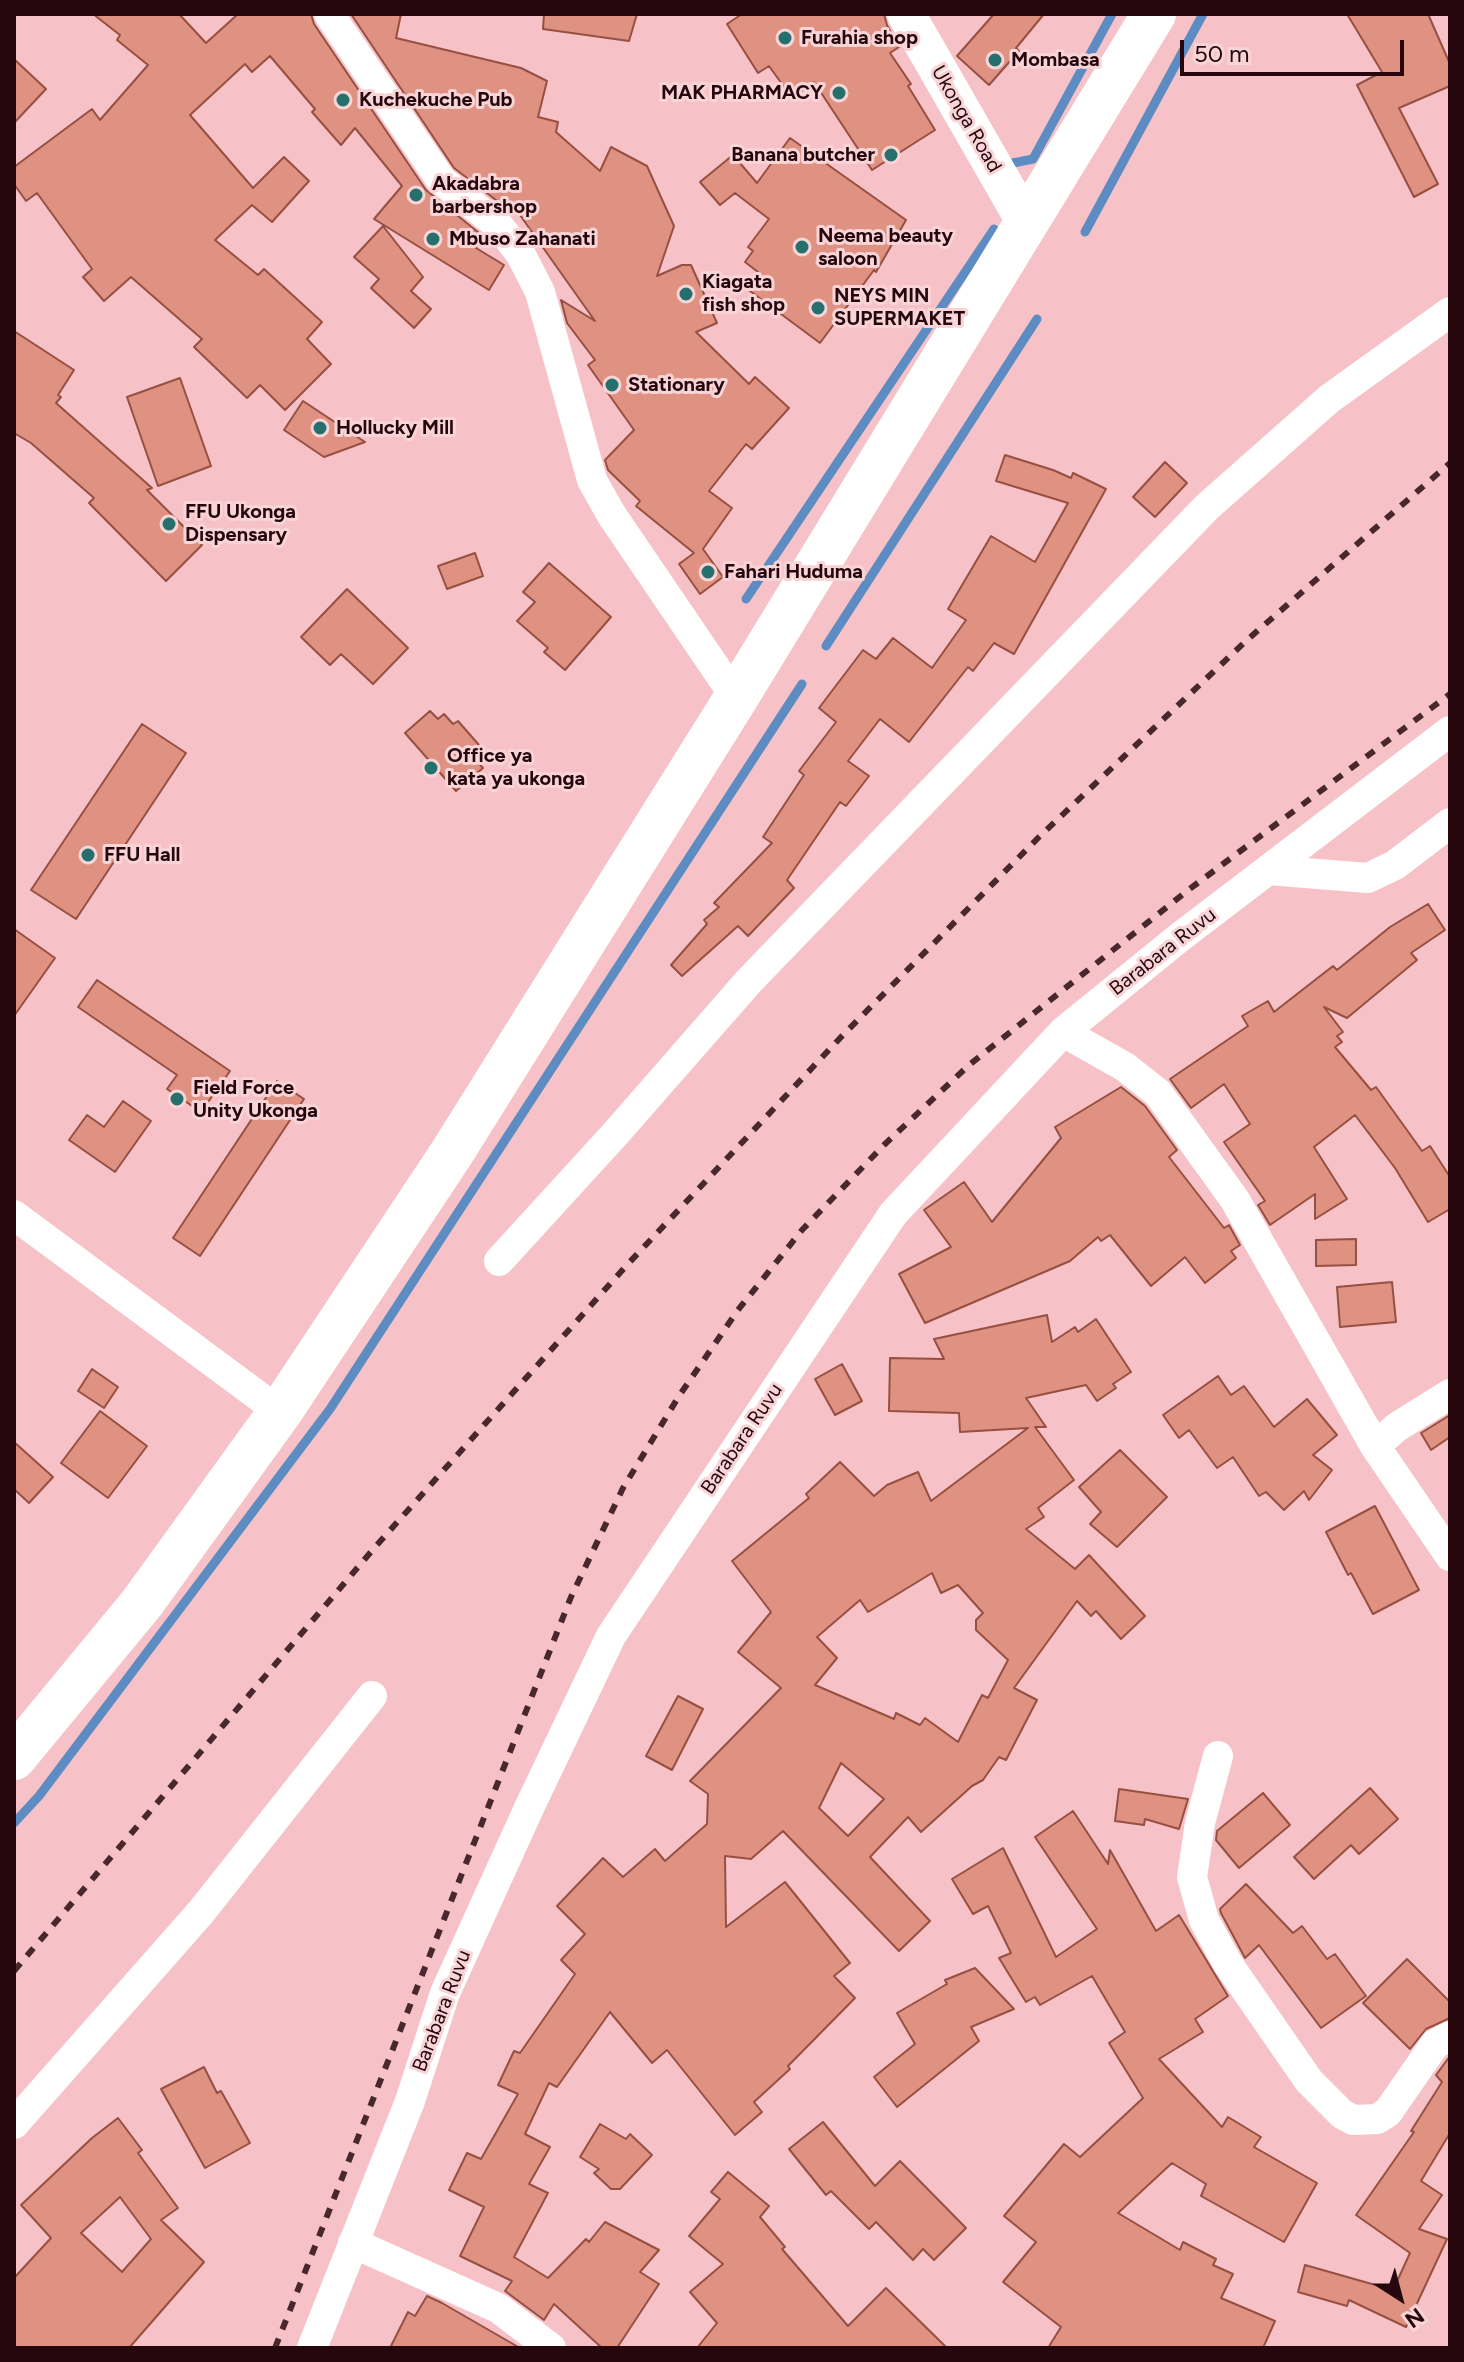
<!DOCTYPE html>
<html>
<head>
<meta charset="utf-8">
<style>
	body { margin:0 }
	#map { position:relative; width:1464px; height:2362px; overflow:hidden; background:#f6c2c7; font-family:Figtree,sans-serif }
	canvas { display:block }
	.frame { position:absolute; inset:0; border:16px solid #25070d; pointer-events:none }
	.north { position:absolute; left:1360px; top:2258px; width:80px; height:80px; -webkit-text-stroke:6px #f8d4d7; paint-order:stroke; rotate:144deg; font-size:22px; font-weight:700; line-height:32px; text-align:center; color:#25070d }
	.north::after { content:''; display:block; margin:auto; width:28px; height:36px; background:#25070d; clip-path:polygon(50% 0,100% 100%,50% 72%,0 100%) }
	.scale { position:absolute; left:1180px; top:40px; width:224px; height:36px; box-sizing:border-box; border:4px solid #25070d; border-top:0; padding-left:10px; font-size:24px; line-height:28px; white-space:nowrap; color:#25070d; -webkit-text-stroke:6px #f8d4d7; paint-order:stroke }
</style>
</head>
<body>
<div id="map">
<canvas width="1464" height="2362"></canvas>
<div class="frame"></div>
<div class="north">N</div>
<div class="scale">50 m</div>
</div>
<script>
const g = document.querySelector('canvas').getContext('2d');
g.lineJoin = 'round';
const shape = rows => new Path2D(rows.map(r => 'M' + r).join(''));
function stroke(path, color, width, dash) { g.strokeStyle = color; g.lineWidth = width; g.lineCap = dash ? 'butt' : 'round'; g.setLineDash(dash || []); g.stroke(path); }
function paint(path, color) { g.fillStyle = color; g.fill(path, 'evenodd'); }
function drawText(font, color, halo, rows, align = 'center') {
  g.font = font + ' Figtree,sans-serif'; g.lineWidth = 6; g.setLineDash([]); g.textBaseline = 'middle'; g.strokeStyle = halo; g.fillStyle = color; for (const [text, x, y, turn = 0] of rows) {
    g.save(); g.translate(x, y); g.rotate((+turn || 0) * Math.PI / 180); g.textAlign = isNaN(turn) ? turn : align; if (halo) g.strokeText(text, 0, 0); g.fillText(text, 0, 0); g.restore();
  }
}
stroke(shape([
	[1003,165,1033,159,1112,14],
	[1085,232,1203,14],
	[746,599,994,229],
	[826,646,1037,319],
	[14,1823,39,1796,330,1409,802,684]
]), '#5c8cc2', 9);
const building = shape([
	[93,14,179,14,206,43,238,14,311,14,314,24,426,190,484,237,476,248,504,265,489,290,374,219,402,186,355,128,341,145,312,112,315,109,270,56,252,72,245,64,190,115,253,188,284,157,309,181,272,222,252,205,215,240,258,275,264,269,322,322,307,339,331,364,285,410,260,385,247,398,194,347,202,339,131,277,104,301,83,277,92,269,37,193,26,201,14,184,14,167,92,109,100,120,148,65,117,40,120,35,93,14],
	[351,14,401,14,396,38,521,68,547,81,538,117,558,122,556,132,600,171,611,147,647,166,674,226,657,276,682,265,691,265,717,323,696,332,749,384,755,377,789,408,752,449,746,444,709,491,732,508,703,549,723,577,700,594,679,564,694,553,636,506,640,501,608,470,605,460,634,430,588,365,595,360,567,323,561,300,595,321,510,201,505,207,454,168,351,14],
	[544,14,637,14,629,41,543,29,544,14],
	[742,14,884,14,887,25,899,47,890,53,911,84,908,86,935,130,872,170,814,82,792,98,769,66,758,73,727,24,742,14],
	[994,14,1044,14,1016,48,1019,51,989,85,957,56,994,14],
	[1347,14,1428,14,1450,64,1450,86,1399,108,1438,184,1414,197,1357,85,1382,72,1347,14],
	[14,59,46,89,14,123,14,59],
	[790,138,906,220,876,272,874,270,820,343,746,288,758,272,745,262,753,251,748,247,769,219,735,193,720,205,700,182,733,155,757,183,790,138],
	[383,226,423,277,411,291,431,309,414,328,371,288,379,279,354,257,383,226],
	[14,331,74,370,58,395,61,397,56,403,152,488,147,490,202,545,166,581,89,503,94,498,31,443,14,433,14,331],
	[180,378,211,466,158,486,127,397,180,378],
	[303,401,365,442,324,457,284,430,303,401],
	[1005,455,1053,470,1071,478,1073,473,1106,489,1014,654,994,643,973,671,968,667,909,742,880,719,848,761,869,776,846,806,840,802,787,880,794,888,748,936,738,926,682,976,671,965,707,924,704,920,719,907,714,903,772,843,763,837,804,775,799,771,836,722,819,708,863,650,876,659,893,638,932,668,966,620,948,609,991,536,1035,562,1068,503,996,481,1005,455],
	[1165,462,1187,483,1155,517,1133,497,1165,462],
	[475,553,483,576,447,589,438,566,475,553],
	[549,563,611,617,565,670,544,652,548,648,517,621,535,602,523,592,549,563],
	[347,589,408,648,373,684,341,654,330,665,301,637,347,589],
	[430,711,438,719,444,714,453,724,458,721,479,745,470,754,483,768,456,791,405,733,430,711],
	[142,724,186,753,76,919,31,890,142,724],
	[1428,904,1445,930,1411,953,1417,960,1347,1018,1324,1007,1343,1032,1337,1036,1342,1042,1335,1047,1371,1090,1376,1087,1422,1151,1430,1146,1450,1177,1450,1209,1428,1222,1395,1168,1355,1115,1314,1147,1347,1199,1315,1219,1315,1194,1270,1225,1258,1205,1265,1201,1224,1142,1250,1124,1224,1084,1191,1108,1170,1079,1248,1026,1242,1016,1268,1001,1274,1012,1333,966,1337,970,1390,927,1428,904],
	[14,929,55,958,14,1016,14,929],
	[97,980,230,1071,201,1112,167,1089,177,1075,78,1007,97,980],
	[277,1081,304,1099,200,1256,173,1238,277,1081],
	[1121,1087,1145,1106,1177,1150,1169,1157,1224,1228,1229,1225,1240,1245,1231,1251,1236,1258,1205,1283,1185,1257,1151,1286,1110,1235,1101,1241,1098,1237,1070,1261,925,1323,899,1274,951,1247,924,1210,964,1182,992,1222,1061,1138,1055,1127,1121,1087],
	[123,1101,151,1121,115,1172,69,1140,87,1115,104,1127,123,1101],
	[1356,1239,1356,1265,1316,1266,1316,1240,1356,1239],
	[1392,1282,1396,1322,1340,1327,1337,1287,1392,1282],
	[1047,1315,1052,1342,1075,1327,1078,1332,1096,1319,1131,1372,1113,1384,1116,1388,1097,1401,1086,1385,1026,1398,1046,1427,1035,1427,1074,1480,1038,1508,1044,1517,1026,1529,1075,1569,1089,1555,1145,1616,1121,1639,1096,1611,1091,1616,1077,1601,1014,1688,1037,1700,1006,1760,999,1757,983,1780,972,1786,921,1832,908,1817,870,1857,930,1921,899,1951,783,1831,751,1859,725,1856,726,1927,785,1882,850,1963,834,1976,855,1998,788,2066,790,2069,754,2102,762,2112,735,2135,667,2050,652,2063,610,2012,557,2087,549,2083,525,2134,550,2147,529,2184,548,2193,514,2257,548,2278,586,2239,589,2242,605,2222,659,2250,640,2272,659,2284,617,2348,602,2348,554,2304,544,2320,505,2291,512,2281,460,2256,484,2207,449,2190,467,2153,481,2159,518,2094,498,2085,514,2051,520,2053,575,1974,561,1960,585,1934,557,1906,603,1858,623,1877,655,1849,665,1861,707,1824,708,1794,690,1781,781,1688,738,1652,771,1612,732,1561,809,1498,806,1494,840,1462,874,1496,887,1485,918,1472,931,1501,1028,1428,960,1432,959,1413,889,1411,890,1358,944,1359,934,1339,1047,1315],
	[932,1573,941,1593,958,1585,983,1613,976,1620,976,1630,1008,1660,988,1698,982,1695,958,1742,925,1718,920,1725,896,1713,894,1719,815,1685,837,1658,817,1637,860,1600,868,1612,932,1573],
	[841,1763,884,1799,848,1836,819,1808,841,1763],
	[842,1364,862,1401,835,1415,815,1379,842,1364],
	[92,1369,118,1387,104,1408,78,1391,92,1369],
	[1218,1376,1231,1395,1244,1386,1274,1427,1307,1399,1337,1435,1313,1455,1332,1470,1309,1500,1304,1491,1284,1510,1266,1492,1259,1496,1233,1457,1217,1468,1189,1430,1179,1438,1163,1415,1218,1376],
	[100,1411,147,1446,108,1498,61,1463,100,1411],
	[1450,1415,1450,1437,1431,1450,1421,1433,1450,1415],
	[14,1442,53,1477,29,1503,14,1489,14,1442],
	[1120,1450,1167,1497,1117,1547,1090,1524,1101,1512,1079,1487,1120,1450],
	[1375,1506,1419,1590,1373,1614,1351,1573,1348,1575,1326,1532,1375,1506],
	[678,1696,703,1709,672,1770,646,1756,678,1696],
	[1370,1788,1398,1819,1359,1854,1351,1845,1314,1879,1294,1857,1370,1788],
	[1119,1789,1188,1799,1179,1829,1145,1819,1144,1825,1115,1821,1119,1789],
	[1263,1793,1290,1825,1239,1868,1216,1840,1217,1831,1263,1793],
	[1073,1811,1108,1864,1110,1850,1156,1931,1179,1915,1228,1996,1195,2019,1203,2032,1159,2059,1222,2127,1228,2117,1261,2137,1254,2147,1317,2183,1284,2242,1201,2196,1206,2184,1172,2163,1118,2213,1180,2250,1183,2242,1216,2259,1213,2265,1233,2274,1221,2298,1275,2321,1263,2348,1048,2348,1061,2327,1003,2282,1036,2242,1004,2216,1064,2144,1080,2157,1143,2098,1109,2043,1125,2032,1092,1976,1040,2005,1035,1997,1026,2002,999,1958,1011,1953,988,1906,973,1914,952,1879,1003,1848,1056,1957,1097,1929,1035,1837,1073,1811],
	[1246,1884,1293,1933,1302,1926,1327,1959,1335,1954,1366,1996,1321,2028,1259,1945,1245,1958,1221,1913,1220,1909,1246,1884],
	[1407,1959,1450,2002,1450,2018,1426,2029,1410,2049,1363,2003,1407,1959],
	[975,1968,1014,2009,971,2027,979,2041,897,2107,874,2077,915,2044,897,2013,947,1984,945,1980,975,1968],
	[1450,2056,1450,2133,1421,2181,1442,2195,1419,2229,1447,2239,1406,2327,1349,2300,1347,2306,1298,2292,1305,2265,1393,2290,1410,2253,1356,2215,1414,2132,1411,2131,1442,2082,1436,2075,1450,2056],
	[204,2067,217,2093,221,2091,250,2143,205,2168,161,2089,204,2067],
	[118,2118,142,2150,138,2153,178,2208,161,2220,204,2262,129,2348,14,2348,14,2278,51,2238,21,2205,92,2138,118,2118],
	[120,2197,151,2239,122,2272,81,2233,120,2197],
	[823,2122,875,2186,900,2161,966,2228,934,2260,923,2249,913,2260,876,2222,869,2229,831,2191,826,2195,789,2149,823,2122],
	[600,2124,626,2139,630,2134,652,2155,620,2189,611,2189,594,2173,599,2169,580,2157,600,2124],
	[728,2172,769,2206,760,2217,785,2247,782,2249,848,2326,886,2288,947,2348,697,2348,717,2323,690,2292,723,2264,689,2236,720,2199,711,2192,728,2172],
	[427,2296,442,2303,520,2348,390,2348,408,2312,415,2316,427,2296]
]);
paint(building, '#df9282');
stroke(building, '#974f41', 2);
stroke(shape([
	[329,14,441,180,498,225,520,253,540,292,592,480,611,514,736,698],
	[1268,870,1368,878,1395,865,1450,823],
	[1063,1032,1125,1067,1158,1093,1235,1200,1375,1446,1450,1556],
	[14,1215,280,1412],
	[499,1261,616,1133,749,981,1207,507,1329,399,1450,312],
	[1375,1446,1397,1427,1450,1394],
	[1218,1756,1200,1823,1192,1877,1204,1920,1228,1964,1309,2081,1342,2114,1353,2120,1377,2119,1388,2112,1435,2044,1450,2036],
	[14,2124,201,1912,372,1696],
	[353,2243,498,2308,551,2348],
	[312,2348,410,2101,445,1993,529,1808,611,1636,893,1214,1063,1032,1180,937,1450,731]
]), '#fff', 30);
stroke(shape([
	[906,14,1026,223]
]), '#fff', 38);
stroke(shape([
	[14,1758,142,1603,280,1412,453,1151,736,698,1154,14]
]), '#fff', 44);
stroke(shape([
	[14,1971,376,1546,626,1266,842,1036,1039,837,1247,640,1450,463],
	[275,2348,571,1597,623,1488,679,1396,738,1310,802,1230,884,1145,969,1065,1187,891,1450,694]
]), '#49282d', 6, [10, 10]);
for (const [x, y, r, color] of [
	[785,38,8,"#25706d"],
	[995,60,8,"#25706d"],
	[839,93,8,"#25706d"],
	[343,100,8,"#25706d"],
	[891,155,8,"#25706d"],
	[416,195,8,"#25706d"],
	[433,239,8,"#25706d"],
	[802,247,8,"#25706d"],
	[686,294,8,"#25706d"],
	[818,308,8,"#25706d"],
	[612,385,8,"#25706d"],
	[320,428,8,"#25706d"],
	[169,524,8,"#25706d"],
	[708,572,8,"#25706d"],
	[431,768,8,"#25706d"],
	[88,855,8,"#25706d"],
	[177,1099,8,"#25706d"]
]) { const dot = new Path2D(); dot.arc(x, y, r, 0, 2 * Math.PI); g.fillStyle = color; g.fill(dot); stroke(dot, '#f8d4d7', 3); }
drawText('bold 20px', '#25070d', '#f8d4d7', [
	["Furahia shop",801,38],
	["Mombasa",1011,60],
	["MAK PHARMACY",823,93,"right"],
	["Kuchekuche Pub",359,100],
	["Banana butcher",875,155,"right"],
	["Akadabra",432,184],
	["barbershop",432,207],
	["Neema beauty",818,236],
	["saloon",818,259],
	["Mbuso Zahanati",449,239],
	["Kiagata",702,282],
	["fish shop",702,305],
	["NEYS MIN",834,296],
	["SUPERMAKET",834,319],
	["Stationary",628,385],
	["Hollucky Mill",336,428],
	["FFU Ukonga",185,512],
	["Dispensary",185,535],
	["Fahari Huduma",724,572],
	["Office ya",447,756],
	["kata ya ukonga",447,779],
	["FFU Hall",104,855],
	["Field Force",193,1088],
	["Unity Ukonga",193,1111]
], 'left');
drawText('20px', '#25070d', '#f8d4d7', [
	["Ukonga Road",966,119,60],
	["Barabara Ruvu",1163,952,-38],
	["Barabara Ruvu",742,1439,-56],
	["Barabara Ruvu",442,2011,-69]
]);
</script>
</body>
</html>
